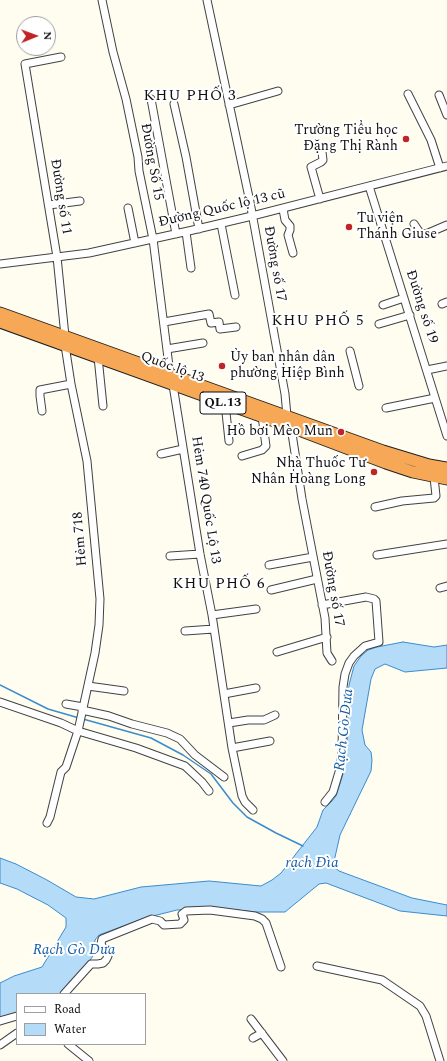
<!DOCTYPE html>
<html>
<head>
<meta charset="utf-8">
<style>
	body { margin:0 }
	#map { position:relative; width:447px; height:1061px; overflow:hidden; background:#fffdf0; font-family:Spectral,serif }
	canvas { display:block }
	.legend { position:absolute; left:16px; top:993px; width:130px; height:52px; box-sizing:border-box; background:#fff; border:1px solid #9f9f9f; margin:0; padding:5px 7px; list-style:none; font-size:12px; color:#0f0f0f }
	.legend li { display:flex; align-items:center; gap:8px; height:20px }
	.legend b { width:20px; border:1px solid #9f9f9f }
	.north { position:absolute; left:16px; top:16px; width:40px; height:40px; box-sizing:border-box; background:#fff; border:1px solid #9f9f9f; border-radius:50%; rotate:89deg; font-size:11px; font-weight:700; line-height:16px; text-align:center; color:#0f0f0f }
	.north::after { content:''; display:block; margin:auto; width:14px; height:18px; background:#c12424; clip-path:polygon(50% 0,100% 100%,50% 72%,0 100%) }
</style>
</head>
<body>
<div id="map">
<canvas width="447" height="1061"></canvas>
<ul class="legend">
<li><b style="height:5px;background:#fff"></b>Road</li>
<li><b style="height:11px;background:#b4dbf7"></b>Water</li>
</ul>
<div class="north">N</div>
</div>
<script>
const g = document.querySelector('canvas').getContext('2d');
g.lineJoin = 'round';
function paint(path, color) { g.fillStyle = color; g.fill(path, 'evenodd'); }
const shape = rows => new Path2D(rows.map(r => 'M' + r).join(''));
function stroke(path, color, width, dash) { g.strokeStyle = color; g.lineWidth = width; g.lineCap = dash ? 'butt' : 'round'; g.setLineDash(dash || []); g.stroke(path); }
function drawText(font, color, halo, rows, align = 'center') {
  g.font = font + ' Spectral,serif'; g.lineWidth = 4; g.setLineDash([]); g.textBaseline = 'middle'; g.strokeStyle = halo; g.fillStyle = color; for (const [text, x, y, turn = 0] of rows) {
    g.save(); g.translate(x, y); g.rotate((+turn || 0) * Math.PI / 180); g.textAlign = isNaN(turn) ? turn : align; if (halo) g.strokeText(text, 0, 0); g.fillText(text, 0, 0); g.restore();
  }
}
const water = shape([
	[403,642,434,647,447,645,447,668,405,672,385,664,375,669,371,679,362,730,365,745,371,752,372,760,371,771,340,835,333,866,339,871,412,898,447,905,447,916,400,911,326,883,319,884,285,912,256,912,216,908,177,910,145,918,99,935,95,940,93,956,83,970,59,994,17,994,17,1013,0,1017,0,983,14,976,42,967,66,927,66,918,48,905,17,889,0,883,0,858,16,864,47,880,76,897,94,899,141,887,209,881,261,886,272,880,281,873,317,827,323,810,332,801,336,796,343,774,347,745,349,685,354,666,361,656,368,650,377,647,403,642]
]);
paint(water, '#b4dbf7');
stroke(water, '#3a8ccf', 1);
stroke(shape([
	[0,685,48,709,79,718],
	[83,719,151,738,183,755,211,774,233,803,247,817,276,833,303,846]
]), '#3a8ccf', 1.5);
const minor = shape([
	[102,0,113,52,126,99,138,157,139,171,153,239,170,374],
	[207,0,250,202,285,394,287,416],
	[61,57,25,64,57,257,65,336],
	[408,94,431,140,440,168],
	[439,95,447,115],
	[151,99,176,234],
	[174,104,186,157,199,229],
	[229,105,278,91],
	[369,186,447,436],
	[320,199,311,167,321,162,323,160,322,152],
	[49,205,80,201],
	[128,208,135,243],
	[283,209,285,220,290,226,290,230,288,235,293,253],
	[221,224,235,295],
	[414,224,420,233,426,234,447,225],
	[186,232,191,268],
	[0,264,89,253,193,230,252,216,447,166],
	[442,304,447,302],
	[383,305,404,298],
	[164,322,209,314,211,323,219,322,220,329,236,327],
	[379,324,410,315],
	[167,349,203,343],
	[350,351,359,386],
	[98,357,103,406],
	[427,370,447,366],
	[173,385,200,554,212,615,232,748,242,796,245,802,253,810],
	[225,403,229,441],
	[386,408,435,398],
	[42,411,40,396,40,390,71,384],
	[291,427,302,499,325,618,327,653,332,661],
	[161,454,183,449],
	[242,456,262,450,266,446,262,416],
	[375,507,402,501,434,498,436,496,434,477],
	[377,555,447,544],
	[170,556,200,554],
	[269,565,313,557],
	[440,588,447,586],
	[271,590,317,579],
	[322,605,366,597,374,599,376,601,379,642,365,646,354,656,349,663,345,674,343,687,342,752,339,772,333,792,325,802],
	[212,615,256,609],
	[185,631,214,629],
	[277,652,327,637],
	[88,686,124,691],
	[224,694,256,688],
	[0,702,61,723,78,731,136,748,185,766,202,782,209,791],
	[66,704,83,707],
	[82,710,109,716,132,724,167,733,180,739,195,755,224,777],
	[229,723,248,720,264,720,275,715],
	[232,748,270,741],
	[47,823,50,817,61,772,66,767,78,731,95,653,99,625,100,599,87,461,71,384,65,345],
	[317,966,382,980,420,1006,426,1016,440,1061],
	[64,994,91,964,98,964,103,963,106,960,108,956,101,944,102,939,152,919,160,921,164,925,180,924,184,920,182,914,186,911,210,910,255,916,262,919,266,923,281,967],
	[251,1019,283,1061],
	[0,1021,17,1016],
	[253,1038,262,1033],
	[68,1044,89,1061],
	[0,1045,17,1033]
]);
const highway = shape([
	[0,313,383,451,429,465,447,468],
	[0,322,291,427,386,463,413,472,447,479]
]);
stroke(minor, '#424242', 9);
stroke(highway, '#202020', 13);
stroke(minor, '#fff', 7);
stroke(highway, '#f6a857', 11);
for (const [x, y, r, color] of [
	[406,139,4,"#c12424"],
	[349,227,4,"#c12424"],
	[222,366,4,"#c12424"],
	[341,432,4,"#c12424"],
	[374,472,4,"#c12424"]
]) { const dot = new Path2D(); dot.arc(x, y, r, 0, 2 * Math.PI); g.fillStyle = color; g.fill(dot); stroke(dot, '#fff', 1.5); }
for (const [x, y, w] of [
	[223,403,46]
]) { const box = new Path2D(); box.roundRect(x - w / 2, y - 11, w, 22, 3); g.fillStyle = '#fff'; g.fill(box); stroke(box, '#0f0f0f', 1); }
drawText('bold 13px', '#0f0f0f', null, [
	["QL.13",223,403]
]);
drawText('14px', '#0f0f0f', '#fff', [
	["Trường Tiểu học",398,131],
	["Đặng Thị Rành",398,147],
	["Tu viện",357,219,"left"],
	["Thánh Giuse",357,235,"left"],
	["Ủy ban nhân dân",230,358,"left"],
	["phường Hiệp Bình",230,374,"left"],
	["Hồ bơi Mèo Mun",333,432],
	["Nhà Thuốc Tư",366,464],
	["Nhân Hoàng Long",366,480]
], 'right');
drawText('14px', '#0f0f0f', '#fff', [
	["Đường Số 15",151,162,80],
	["Đường số 11",60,197,81],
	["Đường Quốc lộ 13 cũ",222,209,-13],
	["Đường số 17",274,264,80],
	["Đường số 19",421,307,72],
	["Quốc lộ 13",172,368,20],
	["Hẻm 740 Quốc Lộ 13",205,500,81],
	["Hẻm 718",81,539,-95],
	["Đường số 17",332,589,80]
]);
g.letterSpacing = '1px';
drawText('15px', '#0f0f0f', '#fff', [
	["KHU PHỐ 3",190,97],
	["KHU PHỐ 5",318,322],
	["KHU PHỐ 6",219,585]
]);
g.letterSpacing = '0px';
drawText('italic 15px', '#155ea3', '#fff', [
	["Rạch Gò Dưa",345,730,-84],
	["rạch Đìa",312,864],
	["Rạch Gò Dưa",74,951]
]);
</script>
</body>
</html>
